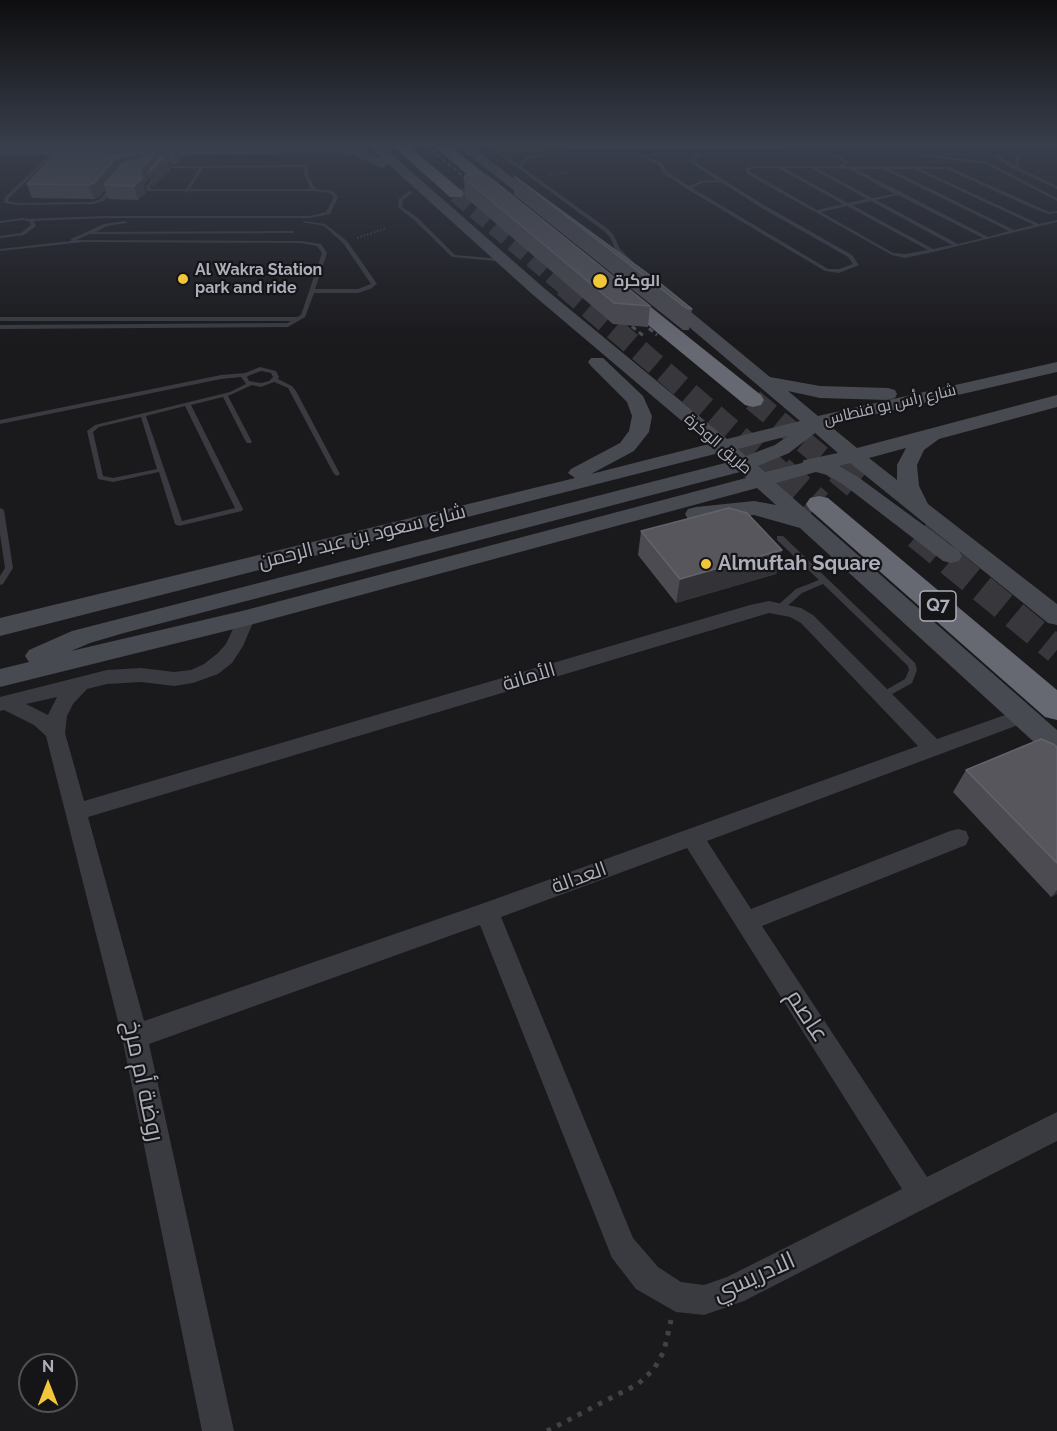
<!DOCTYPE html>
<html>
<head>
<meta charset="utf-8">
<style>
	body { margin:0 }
	#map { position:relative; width:1057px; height:1431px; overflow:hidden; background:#1a191c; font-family:Raleway,sans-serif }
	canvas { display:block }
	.north { position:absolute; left:18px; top:1353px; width:60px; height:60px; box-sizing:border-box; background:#151417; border:2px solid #515259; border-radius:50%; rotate:0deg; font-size:16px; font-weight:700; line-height:24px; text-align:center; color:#acafbb }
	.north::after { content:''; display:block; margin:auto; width:21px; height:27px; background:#f2c63b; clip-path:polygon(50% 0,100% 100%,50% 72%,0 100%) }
</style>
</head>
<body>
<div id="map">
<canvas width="1057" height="1431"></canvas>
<div class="north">N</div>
</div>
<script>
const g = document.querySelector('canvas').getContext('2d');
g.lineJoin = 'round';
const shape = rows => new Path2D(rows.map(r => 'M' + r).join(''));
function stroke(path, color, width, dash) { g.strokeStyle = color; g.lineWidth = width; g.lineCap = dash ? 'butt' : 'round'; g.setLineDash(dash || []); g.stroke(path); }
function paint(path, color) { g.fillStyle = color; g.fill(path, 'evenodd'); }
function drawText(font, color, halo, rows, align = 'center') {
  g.font = font + ' Raleway,Cairo,sans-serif'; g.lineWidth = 4.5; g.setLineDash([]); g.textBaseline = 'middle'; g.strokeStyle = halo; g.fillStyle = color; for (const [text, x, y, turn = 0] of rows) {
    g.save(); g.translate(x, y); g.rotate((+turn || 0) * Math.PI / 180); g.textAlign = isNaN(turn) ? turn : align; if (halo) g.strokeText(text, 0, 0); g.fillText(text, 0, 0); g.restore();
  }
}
stroke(shape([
	[456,194,566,288]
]), '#37373c', 17, [17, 8]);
stroke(shape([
	[564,286,781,472],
	[753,400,840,472]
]), '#37373c', 22, [22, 11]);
stroke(shape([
	[780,470,819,504],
	[838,470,856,485],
	[917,535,1057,650]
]), '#37373c', 28, [28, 14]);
stroke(shape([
	[550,175,567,173],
	[357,238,387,228]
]), '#404248', 2, [1.5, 2]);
stroke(shape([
	[547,1431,638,1384,654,1369,664,1351,671,1320]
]), '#404248', 5, [4.5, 7]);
paint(shape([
	[494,147,516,151,560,147,1057,148,1057,150,560,149,516,153,493,149,494,147],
	[55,150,58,151,9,198,8,201,17,203,93,202,100,199,111,186,115,187,104,201,93,204,17,205,4,203,5,197,55,150],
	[175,150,178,151,166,166,307,165,308,175,316,189,333,191,338,197,330,214,310,218,104,218,34,221,36,226,24,235,0,238,0,236,21,233,31,225,30,222,23,220,0,223,0,221,23,218,28,219,104,216,310,216,326,212,334,197,330,193,314,191,189,191,186,193,184,191,147,191,146,186,175,150],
	[304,167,304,175,311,189,190,189,203,168,304,167],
	[164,168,199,168,186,189,151,189,150,186,164,168],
	[497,150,519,165,526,157,544,154,544,156,528,159,522,167,608,229,614,236,620,249,636,265,636,267,632,267,616,251,610,237,604,231,496,152,497,150],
	[641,154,662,163,667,171,689,186,701,181,717,180,691,163,692,159,699,154,701,154,701,156,695,160,695,162,764,205,852,255,859,265,839,273,825,271,687,189,663,173,659,165,641,156,641,154],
	[721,182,760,207,848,257,853,264,839,269,828,269,692,188,702,183,721,182],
	[831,154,843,157,848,163,844,166,949,167,1036,206,1049,212,1057,211,1057,213,1049,214,1032,208,947,169,920,169,1039,224,1057,220,1057,222,933,252,905,258,892,255,747,174,745,169,753,166,838,166,844,163,841,159,831,156,831,154],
	[753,168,778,168,843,204,817,210,751,172,749,170,753,168],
	[784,168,811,168,867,199,848,203,784,168],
	[817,168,849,169,895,194,872,198,817,168],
	[856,169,883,169,1009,231,988,237,856,169],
	[890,169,914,169,1034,225,1014,230,890,169],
	[898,195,983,238,958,244,876,200,898,195],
	[871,201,952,245,933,249,852,205,871,201],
	[847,206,928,250,905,254,893,253,821,212,847,206],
	[924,154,988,162,1057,198,1057,201,986,164,923,156,924,154],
	[995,154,997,154,1015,166,1016,158,1021,154,1023,154,1019,159,1018,165,1023,170,1057,186,1057,189,1010,167,995,156,995,154],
	[409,191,413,192,403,200,402,207,418,218,455,255,504,259,506,260,506,262,452,257,414,220,398,207,399,199,409,191],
	[125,221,127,222,127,223,107,226,96,232,293,231,295,232,293,233,90,234,76,240,301,241,321,244,327,253,315,289,358,289,371,284,343,243,324,226,302,222,304,221,325,224,347,241,377,284,370,289,358,293,314,293,305,317,288,327,0,329,0,325,287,323,291,321,0,321,0,317,297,317,301,315,322,253,317,246,301,243,84,242,0,251,0,249,71,241,71,239,104,224,125,221],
	[260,367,276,371,279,377,278,379,292,386,296,391,340,474,337,476,334,474,288,388,274,382,261,387,252,385,228,396,252,442,251,443,247,443,246,442,223,397,191,405,243,509,242,511,179,526,175,524,159,472,113,482,98,479,87,431,95,425,230,392,246,384,241,377,221,379,0,424,0,420,221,375,245,373,260,367],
	[261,371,271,373,273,377,269,381,261,383,249,381,247,377,248,376,261,371],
	[185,406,235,508,182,521,146,416,185,406],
	[141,417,157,469,113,478,103,476,93,432,99,427,141,417],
	[0,508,4,510,13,568,3,584,0,585,0,576,5,568,0,534,0,508],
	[777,536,783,536,915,663,917,670,912,683,885,698,879,698,878,696,879,694,905,679,909,670,908,666,823,584,802,593,783,610,777,610,776,608,777,606,796,589,819,580,777,540,777,536]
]), '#3a3b41');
paint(shape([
	[769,601,801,608,813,615,937,739,1022,709,1029,711,1032,716,1029,721,707,841,751,909,950,831,958,829,966,831,969,838,966,845,762,926,927,1177,1057,1112,1057,1141,744,1301,704,1315,676,1312,636,1289,612,1258,480,925,149,1044,234,1431,202,1431,122,1037,46,736,34,725,4,710,0,711,0,697,107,670,141,668,174,672,191,670,204,664,218,653,226,644,240,614,252,614,255,618,243,646,232,663,218,674,193,683,174,686,141,682,107,684,87,689,73,704,67,716,65,733,84,801,750,605,769,601],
	[769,613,790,617,801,623,918,746,487,902,144,1021,88,817,769,613],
	[57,697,48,715,26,704,57,697],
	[687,848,902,1189,727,1277,704,1285,681,1282,658,1267,633,1238,501,917,687,848]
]), '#3a3b41');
paint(shape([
	[344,146,363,150,383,160,369,146,382,146,544,288,727,439,800,421,656,299,654,296,656,293,668,293,770,377,820,386,888,388,895,390,897,394,895,398,888,400,820,398,788,391,818,416,1057,362,1057,372,829,425,857,448,1057,395,1057,407,939,439,924,450,917,465,919,486,928,504,1057,604,1057,625,1048,623,850,463,839,466,858,477,959,551,962,556,959,561,951,563,943,561,844,485,827,475,816,472,776,483,1057,730,1057,757,1047,754,800,528,754,515,696,521,688,519,685,514,688,509,696,507,754,501,776,505,757,488,246,626,0,687,0,669,29,662,25,656,29,650,72,631,729,462,719,453,0,636,0,618,575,478,568,473,571,469,620,443,629,431,632,416,627,402,591,366,588,362,591,358,603,358,643,396,652,416,649,432,634,451,591,474,709,444,532,294,388,164,382,168,355,156,341,153,148,155,142,151,148,147,344,146],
	[815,433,838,453,804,460,802,463,765,472,758,466,789,453,815,433],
	[788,436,775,445,746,456,738,449,788,436],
	[906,448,897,465,897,480,869,458,906,448],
	[740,472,746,478,246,610,71,651,90,643,124,633,740,472],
	[457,146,471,146,550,206,548,209,538,209,457,146],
	[0,147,98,147,104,151,98,155,0,155,0,147]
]), '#484a51');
paint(shape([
	[393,146,409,146,462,191,464,194,462,197,450,197,393,146],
	[434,146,450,146,518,200,520,204,518,208,506,208,434,146],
	[615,282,622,284,761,395,764,400,761,405,753,407,745,405,608,292,605,288,608,284,615,282],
	[819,496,828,498,1057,690,1057,720,1045,717,810,510,806,504,810,498,819,496]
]), '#666872');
stroke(shape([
	[426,146,478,188]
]), '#4d4f56', 2, [4, 3]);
stroke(shape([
	[618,315,645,337],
	[635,317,657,335]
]), '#4d4f56', 3, [5, 4]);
paint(shape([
	[64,146,164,146,170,170,153,186,150,177,144,185,146,193,138,200,108,199,105,190,99,197,94,199,32,198,27,184,64,155,62,148],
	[170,146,184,156,176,164,171,164,167,150],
	[514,176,692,309,689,330,683,330,514,195],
	[464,178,650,306,648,327,613,324,465,197],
	[641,531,782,550,776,574,676,603,638,555],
	[1057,747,1057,894,1051,897,953,792,966,770]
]), '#4b4b51');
paint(shape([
	[129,146,136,146,138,153,140,153,144,166,161,146,164,146,170,170,153,186,150,177,144,185,146,193,138,200,134,186,104,185,105,190,99,197,94,199,89,185,111,163,107,149],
	[177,146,182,146,184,156,176,164,173,150],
	[782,550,776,574,676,603,680,579],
	[1057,890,1057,894,1051,897]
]), '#333337');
const building = shape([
	[64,146,129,146,107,149,62,148,64,146],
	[139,146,161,146,140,170,142,178,134,186,104,185,123,163,146,158,153,153,152,149,139,146],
	[170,146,177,146,173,150,167,150,170,146],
	[140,153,117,158,94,183,89,185,27,184,56,154,107,155,140,153],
	[161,156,166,156,149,172,161,156],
	[465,175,488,176,650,306,614,303,464,178,465,175],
	[514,176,655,279,692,309,686,308,514,176],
	[729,508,747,513,782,550,680,579,641,531,729,508],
	[1041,739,1053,744,1057,747,1057,863,966,770,1041,739]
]);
paint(building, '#56565c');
stroke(building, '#63646b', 1.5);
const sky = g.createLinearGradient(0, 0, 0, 346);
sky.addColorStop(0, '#0e0e0f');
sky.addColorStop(0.42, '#383e4b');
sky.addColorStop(1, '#383e4b00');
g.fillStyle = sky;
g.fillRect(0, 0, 1057, 346);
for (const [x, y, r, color] of [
	[183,279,6,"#f2c63b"],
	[600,281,8,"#f2c63b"],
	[706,564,6,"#f2c63b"]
]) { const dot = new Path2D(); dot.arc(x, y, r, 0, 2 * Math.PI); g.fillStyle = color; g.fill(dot); stroke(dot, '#151417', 2); }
drawText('bold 16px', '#acafbb', '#151417', [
	["Al Wakra Station",195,270],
	["park and ride",195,288],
	["الوكرة",614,281]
], 'left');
drawText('16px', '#acafbb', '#151417', [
	["شارع رأس بو فنطاس",890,405,-13],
	["طريق الوكرة",718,444,41]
]);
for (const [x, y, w] of [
	[938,606,36]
]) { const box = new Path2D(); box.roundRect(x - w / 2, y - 15, w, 30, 4.5); g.fillStyle = '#151417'; g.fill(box); stroke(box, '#acafbb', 1.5); }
drawText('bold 18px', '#acafbb', null, [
	["Q7",938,606]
]);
drawText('20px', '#acafbb', '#151417', [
	["شارع سعود بن عبد الرحمن",362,537,-14],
	["الأمانة",529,677,-17],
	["العدالة",579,878,-20]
]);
drawText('bold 20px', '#acafbb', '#151417', [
	["Almuftah Square",718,564]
], 'left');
drawText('24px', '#acafbb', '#151417', [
	["عاصم",807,1016,57],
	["روضة أم مرخ",143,1081,78],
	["الادريسي",754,1277,-24]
]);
</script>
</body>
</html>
